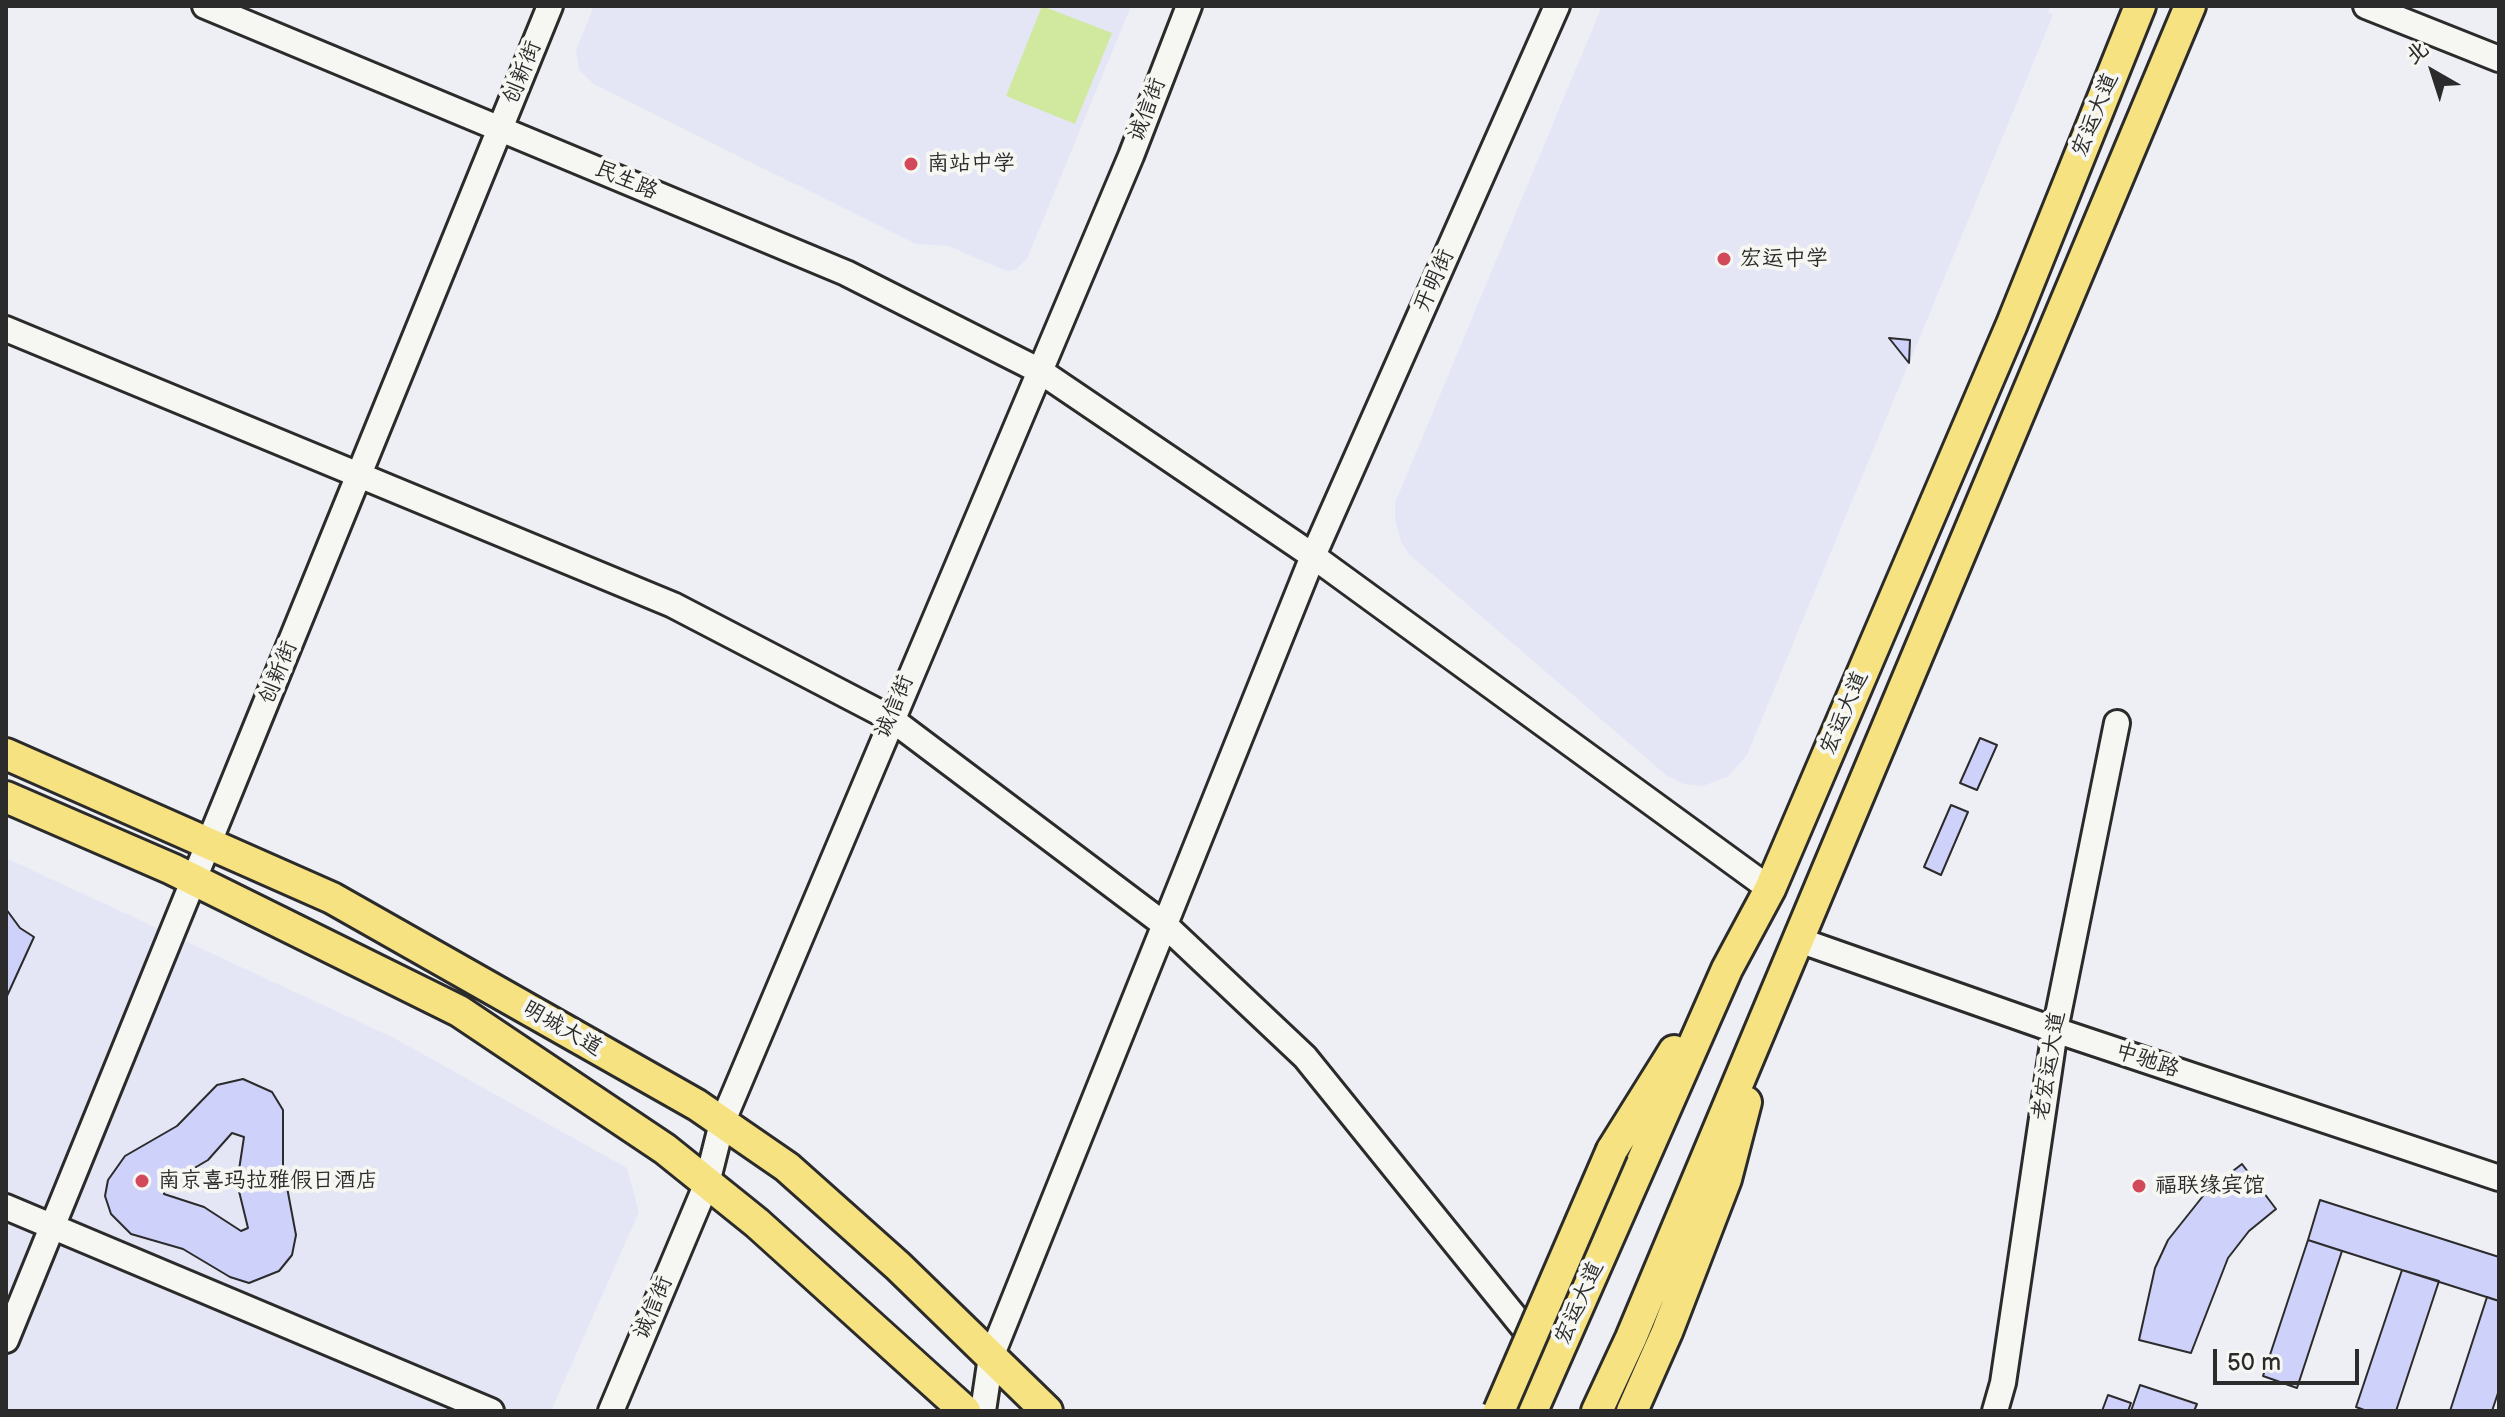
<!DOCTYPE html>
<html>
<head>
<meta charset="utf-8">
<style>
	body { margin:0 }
	#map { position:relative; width:2505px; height:1417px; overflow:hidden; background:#eeeff4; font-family:"Balsamiq Sans","LXGW WenKai TC",sans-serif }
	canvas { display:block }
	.frame { position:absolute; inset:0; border:8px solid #2b2b2b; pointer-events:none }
	.north { position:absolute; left:2393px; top:32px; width:80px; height:80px; -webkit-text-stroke:6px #f6f6f2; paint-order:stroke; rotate:321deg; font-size:22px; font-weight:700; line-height:32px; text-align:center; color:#2b2b2b }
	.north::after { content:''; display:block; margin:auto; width:28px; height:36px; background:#2b2b2b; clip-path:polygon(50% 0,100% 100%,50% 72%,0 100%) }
	.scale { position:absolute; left:2213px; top:1349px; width:146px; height:36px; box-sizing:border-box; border:4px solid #2b2b2b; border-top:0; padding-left:10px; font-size:24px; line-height:28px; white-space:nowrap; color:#2b2b2b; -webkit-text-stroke:6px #f6f6f2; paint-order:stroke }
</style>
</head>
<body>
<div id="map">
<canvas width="2505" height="1417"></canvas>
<div class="frame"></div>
<div class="north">北</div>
<div class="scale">50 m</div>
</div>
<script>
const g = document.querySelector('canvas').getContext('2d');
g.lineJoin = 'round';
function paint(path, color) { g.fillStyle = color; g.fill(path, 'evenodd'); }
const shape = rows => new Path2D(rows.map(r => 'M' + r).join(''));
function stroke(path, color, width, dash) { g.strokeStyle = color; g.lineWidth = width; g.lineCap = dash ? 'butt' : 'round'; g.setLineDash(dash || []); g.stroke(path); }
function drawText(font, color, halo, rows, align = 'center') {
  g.font = font + ' "Balsamiq Sans","LXGW WenKai TC",sans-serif'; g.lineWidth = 8; g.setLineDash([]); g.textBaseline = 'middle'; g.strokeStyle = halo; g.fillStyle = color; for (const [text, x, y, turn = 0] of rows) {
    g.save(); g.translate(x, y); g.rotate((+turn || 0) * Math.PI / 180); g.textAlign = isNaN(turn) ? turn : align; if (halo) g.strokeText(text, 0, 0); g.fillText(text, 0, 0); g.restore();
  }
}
paint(shape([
	[594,6,1131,6,1027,259,1015,270,1007,271,948,246,916,244,595,85,579,70,576,50],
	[1602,6,2050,6,2048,12,2053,15,1747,755,1729,776,1703,786,1684,784,1667,776,1410,555,1401,542,1395,519,1395,503],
	[6,858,394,1038,627,1168,639,1212,551,1411,6,1411]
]), '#e4e6f6');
paint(shape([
	[1042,6,1112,33,1075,124,1006,96]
]), '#d1e99f');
const building = shape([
	[1889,338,1910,340,1909,363,1889,338],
	[1980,738,1997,745,1977,790,1960,783,1980,738],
	[1951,805,1968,812,1941,875,1924,867,1951,805],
	[6,909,20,928,34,937,7,996,6,909],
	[243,1079,272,1092,283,1110,283,1166,296,1235,292,1255,279,1271,249,1283,230,1277,183,1249,131,1234,111,1214,105,1196,108,1180,125,1156,177,1126,217,1085,243,1079],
	[232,1133,244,1137,237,1183,248,1228,241,1231,204,1207,164,1194,164,1186,208,1160,232,1133],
	[2242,1164,2276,1209,2249,1231,2228,1258,2191,1353,2139,1340,2155,1268,2168,1240,2207,1191,2242,1164],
	[2320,1200,2499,1257,2499,1301,2308,1240,2320,1200],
	[2308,1240,2342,1251,2297,1388,2263,1376,2308,1240],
	[2402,1270,2439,1281,2396,1411,2367,1411,2356,1407,2402,1270],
	[2487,1297,2499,1301,2499,1390,2492,1411,2450,1411,2487,1297],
	[2140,1385,2197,1404,2194,1411,2131,1411,2140,1385],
	[2108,1395,2131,1403,2128,1411,2102,1411,2108,1395]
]);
paint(building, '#ced1fa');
stroke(building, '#2b2b2b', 2);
const minor = shape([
	[205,6,846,273,1040,371,1313,556,1770,889],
	[2366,6,2499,59],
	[6,329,673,605,890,718,1165,925,1305,1057,1553,1364],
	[1796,939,2055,1030,2499,1178],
	[6,1207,491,1411],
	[6,1340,550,6],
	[611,1411,707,1183,722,1123,1131,156,1189,6],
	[983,1411,991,1357,1313,556,1557,6],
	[1995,1411,2003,1383,2055,1030,2117,723]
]);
const major = shape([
	[6,754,332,898,697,1105,787,1167,898,1266,1047,1411],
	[6,797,172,869,459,1011,665,1149,757,1223,965,1411],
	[1612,1150,1674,1051],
	[1532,1411,1727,969,1770,889,2012,324,2140,6],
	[1597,1411,1631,1338,2190,6],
	[1632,1411,1667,1332,1726,1179,1746,1102]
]);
stroke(minor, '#2b2b2b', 30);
stroke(major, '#2b2b2b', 36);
stroke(minor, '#f6f6f2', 24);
stroke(major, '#f7e281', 30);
const majorBridge = shape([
	[1499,1411,1612,1150]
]);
stroke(majorBridge, '#2b2b2b', 36, []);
stroke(majorBridge, '#f7e281', 30);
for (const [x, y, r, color] of [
	[911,164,8,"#d1495b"],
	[1724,259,8,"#d1495b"],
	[142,1181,8,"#d1495b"],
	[2139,1186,8,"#d1495b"]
]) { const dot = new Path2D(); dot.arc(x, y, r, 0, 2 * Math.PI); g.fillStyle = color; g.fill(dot); stroke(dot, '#f6f6f2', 3); }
drawText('22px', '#2b2b2b', '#f6f6f2', [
	["创新街",523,73,-68],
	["诚信街",1148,110,-69],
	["宏运大道",2096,115,-68],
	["民生路",626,181,23],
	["开明街",1435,281,-66],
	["创新街",279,673,-68],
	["诚信街",895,707,-67],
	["宏运大道",1845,713,-67],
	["明城大道",562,1029,30],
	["中驰路",2147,1061,18],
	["老宏运大道",2050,1066,-81],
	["宏运大道",1580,1303,-66],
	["诚信街",654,1308,-67]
]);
drawText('22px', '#2b2b2b', '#f6f6f2', [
	["南站中学",927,164],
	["宏运中学",1740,259],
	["南京喜玛拉雅假日酒店",158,1181],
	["福联缘宾馆",2155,1186]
], 'left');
</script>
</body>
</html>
